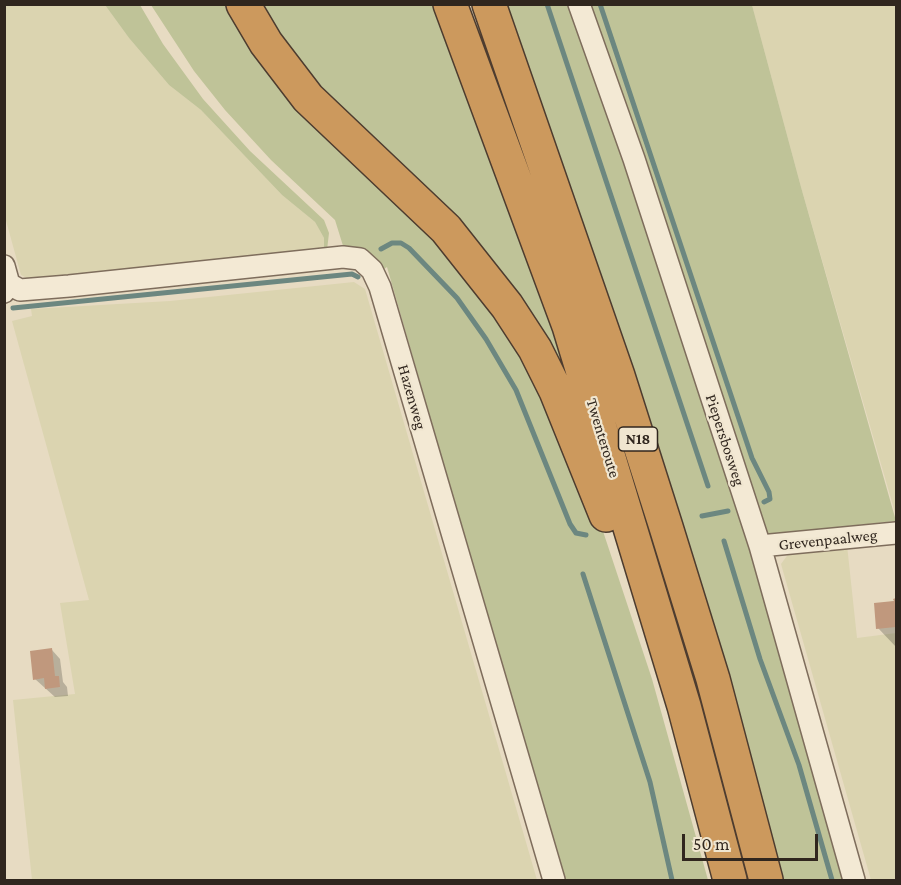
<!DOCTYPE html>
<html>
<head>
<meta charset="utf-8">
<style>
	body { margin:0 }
	#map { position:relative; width:901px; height:885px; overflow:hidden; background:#e7dbc2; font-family:"Crimson Pro",serif }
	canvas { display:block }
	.frame { position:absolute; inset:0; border:6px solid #30261e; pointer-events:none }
	.scale { position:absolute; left:682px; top:834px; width:136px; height:27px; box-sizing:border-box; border:3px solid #30261e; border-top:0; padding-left:8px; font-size:18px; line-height:21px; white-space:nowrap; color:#30261e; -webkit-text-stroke:4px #f0e6d0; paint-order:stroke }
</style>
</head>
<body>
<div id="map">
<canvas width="901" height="885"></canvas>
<div class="frame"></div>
<div class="scale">50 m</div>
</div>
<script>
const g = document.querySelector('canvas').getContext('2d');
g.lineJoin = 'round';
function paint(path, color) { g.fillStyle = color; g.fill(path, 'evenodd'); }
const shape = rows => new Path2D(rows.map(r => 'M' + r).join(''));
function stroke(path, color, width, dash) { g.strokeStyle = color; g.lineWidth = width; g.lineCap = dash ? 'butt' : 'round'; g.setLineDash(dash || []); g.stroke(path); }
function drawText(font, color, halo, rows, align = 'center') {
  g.font = font + ' "Crimson Pro",serif'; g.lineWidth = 4.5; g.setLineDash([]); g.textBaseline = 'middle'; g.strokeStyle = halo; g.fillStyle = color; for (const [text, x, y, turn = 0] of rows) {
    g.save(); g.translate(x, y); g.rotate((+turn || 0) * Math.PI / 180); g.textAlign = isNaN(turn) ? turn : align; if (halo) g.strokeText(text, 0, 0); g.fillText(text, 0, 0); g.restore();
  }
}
paint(shape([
	[4,5,105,5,129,38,169,85,201,110,282,195,315,222,324,238,324,251,35,282,21,275,5,217],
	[752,5,896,5,896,516,801,187],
	[354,282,365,289,537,880,32,880,13,700,75,694,60,603,89,600,12,321,32,316,31,309,170,301],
	[847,545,857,638,896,633,896,880,871,880,781,564,792,549]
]), '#dbd4b0');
paint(shape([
	[105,5,140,5,163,44,203,99,250,151,324,220,329,233,327,250,324,251,324,238,315,222,282,195,201,110,169,85,129,38],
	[151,5,237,5,500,308,589,489,652,679,708,880,563,880,387,267,381,271,344,249,335,220,271,160,225,110,194,71],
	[251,5,438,5,552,326,617,527,574,417],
	[504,5,571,5,625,156,753,549,846,880,781,880],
	[584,5,752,5,801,187,896,521,763,535]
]), '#bfc398');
paint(shape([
	[896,601,896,647,878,628,875,604],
	[52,650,60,659,63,682,67,687,68,696,55,697,35,679]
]), '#0003');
stroke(shape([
	[547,4,708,486],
	[600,4,752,458,769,492,770,499,764,502],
	[381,249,392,243,401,243,409,248,457,298,486,339,516,390,570,524,576,533,586,535],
	[13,308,352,274,358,277],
	[702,516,728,511],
	[724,541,760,659,799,765,832,880],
	[583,574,650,782,672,880]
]), '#6c8780', 5);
paint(shape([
	[896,598,896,627,876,629,874,603,894,601,893,599],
	[52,648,55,676,59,676,60,687,45,689,44,678,33,680,30,651]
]), '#c0987d');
const street = shape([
	[579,4,634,159,760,546,854,880],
	[4,266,9,284,4,292],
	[9,284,20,290,69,286,343,257,360,259,372,270,380,287,554,880],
	[760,546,896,533]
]);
const highway = shape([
	[243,4,266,43,308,98,446,229,507,306,535,349,556,391,606,515],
	[450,4,569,326,684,706,730,880],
	[489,4,618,376,666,527,713,679,766,880]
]);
stroke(street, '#7e6d5c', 24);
stroke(highway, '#4d3c2f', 36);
stroke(street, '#f3e9d4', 21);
stroke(highway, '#cc995d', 33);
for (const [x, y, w] of [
	[638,439,39]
]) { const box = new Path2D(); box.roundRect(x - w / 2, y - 12, w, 24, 4.5); g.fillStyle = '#f0e6d0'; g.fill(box); stroke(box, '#30261e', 1.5); }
drawText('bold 15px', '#30261e', null, [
	["N18",638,439]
]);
drawText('16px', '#30261e', '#f0e6d0', [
	["Hazenweg",412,397,74],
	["Twenteroute",603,438,73],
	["Piepersbosweg",725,440,72],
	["Grevenpaalweg",828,540,-6]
]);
</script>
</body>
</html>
